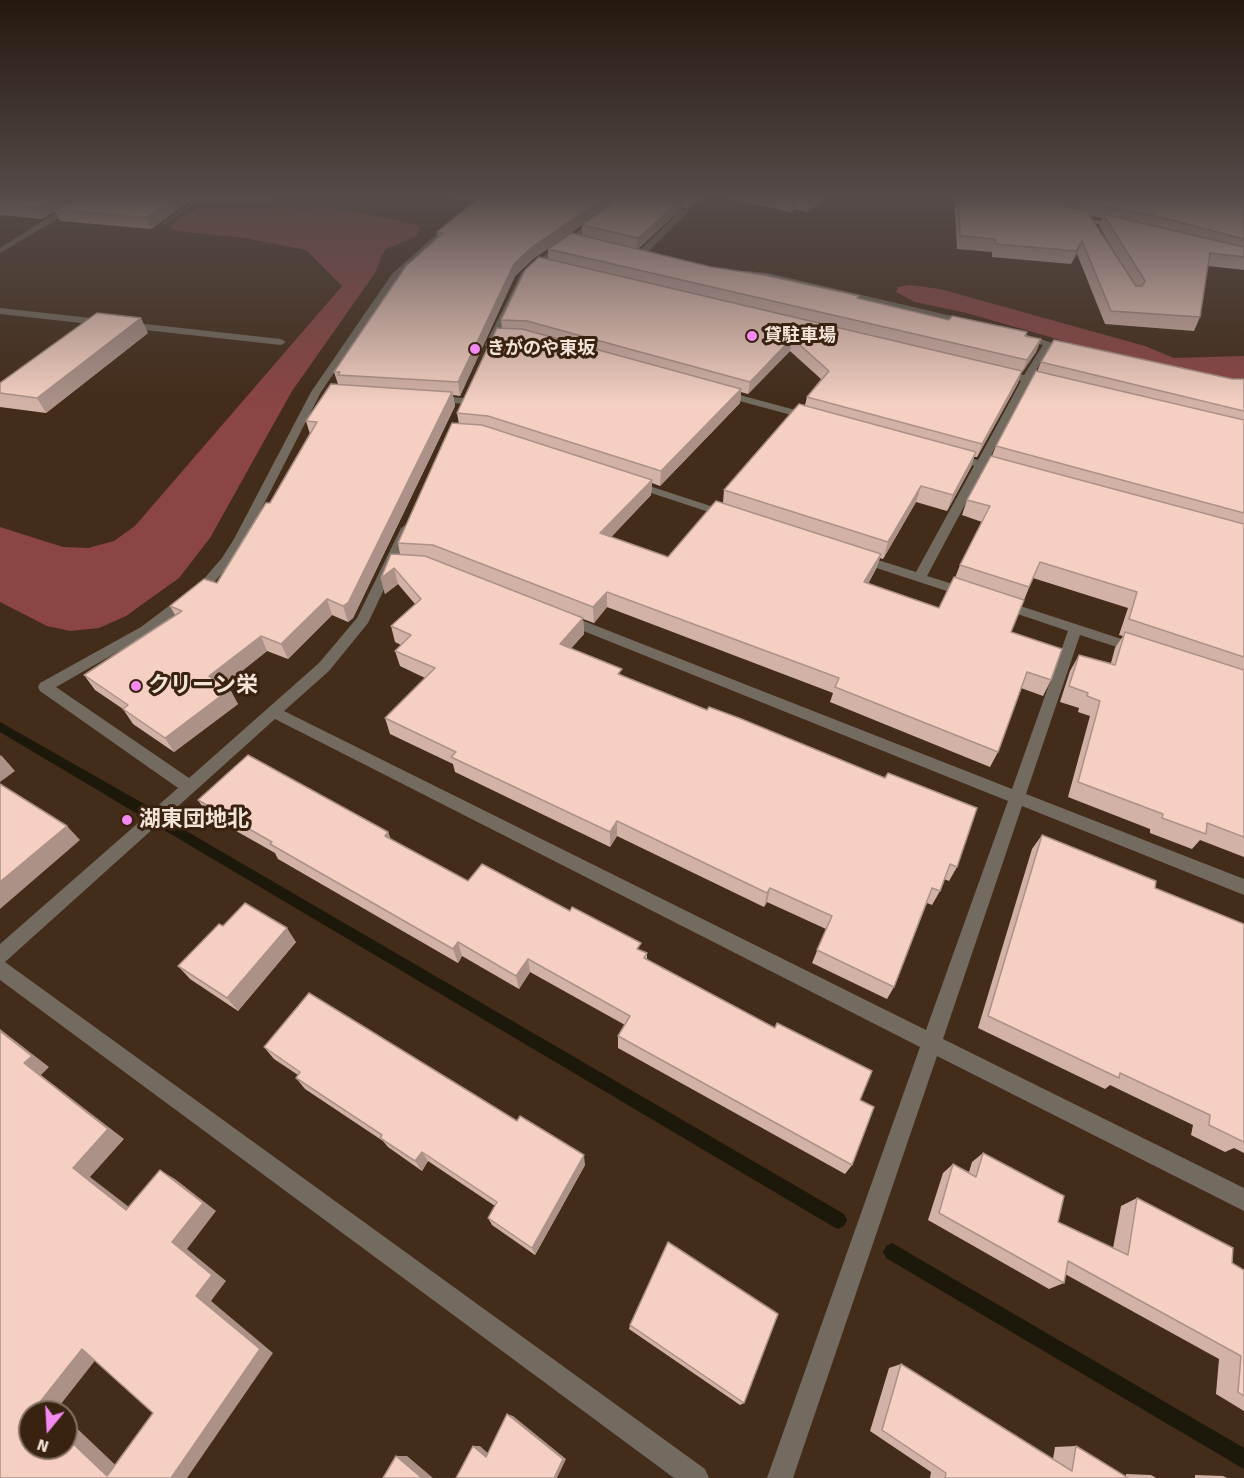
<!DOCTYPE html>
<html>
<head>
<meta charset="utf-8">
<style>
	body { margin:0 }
	#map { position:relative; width:1244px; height:1478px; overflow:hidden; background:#432c1a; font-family:Signika,sans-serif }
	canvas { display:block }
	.north { position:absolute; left:18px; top:1400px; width:60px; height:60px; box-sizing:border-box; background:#392210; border:2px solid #837060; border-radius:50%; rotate:198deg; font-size:16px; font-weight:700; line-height:24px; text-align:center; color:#f3e4d9 }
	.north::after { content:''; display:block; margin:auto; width:21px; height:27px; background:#f28af2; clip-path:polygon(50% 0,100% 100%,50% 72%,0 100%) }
</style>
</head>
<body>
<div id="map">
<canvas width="1244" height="1478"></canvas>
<div class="north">N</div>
</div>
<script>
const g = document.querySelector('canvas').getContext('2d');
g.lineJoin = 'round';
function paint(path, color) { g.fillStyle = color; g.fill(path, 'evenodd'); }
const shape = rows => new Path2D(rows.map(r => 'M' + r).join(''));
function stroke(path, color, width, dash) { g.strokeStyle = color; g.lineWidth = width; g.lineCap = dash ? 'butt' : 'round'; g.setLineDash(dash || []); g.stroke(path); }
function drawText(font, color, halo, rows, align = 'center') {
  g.font = font + ' Signika,"Noto Sans JP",sans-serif'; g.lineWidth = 6; g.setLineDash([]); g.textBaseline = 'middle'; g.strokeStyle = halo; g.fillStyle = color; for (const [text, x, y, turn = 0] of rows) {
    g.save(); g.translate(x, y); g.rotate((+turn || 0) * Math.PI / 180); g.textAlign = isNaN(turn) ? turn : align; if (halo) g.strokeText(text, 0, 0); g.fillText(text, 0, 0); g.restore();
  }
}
paint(shape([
	[198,208,343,209,414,224,420,227,420,230,415,237,386,249,382,255,375,273,292,391,210,538,179,578,126,616,99,628,70,631,47,626,0,602,0,527,63,547,88,548,114,541,135,526,342,286,306,250,244,238,177,231,169,227,187,213],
	[909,285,940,289,1145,346,1174,358,1244,356,1244,378,1217,378,1129,360,967,313,915,302,896,292,898,287]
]), '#8a4544');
paint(shape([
	[0,722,146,805,147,809,146,813,141,814,136,813,0,732,0,722],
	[169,821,844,1214,847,1220,844,1226,838,1229,832,1226,164,830,162,826,164,822,169,821],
	[892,1243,1244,1448,1244,1469,886,1258,883,1252,886,1246,892,1243]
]), '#1c180a');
stroke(shape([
	[164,224,201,197]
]), '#887465', 2, [3, 1.5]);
paint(shape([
	[105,197,115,197,63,216,0,253,0,248,57,212,105,197],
	[478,197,486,197,398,278,321,392,246,539,230,564,210,587,151,633,56,687,189,778,319,663,357,618,401,528,407,524,411,525,413,528,368,623,329,671,284,711,926,1030,1008,801,561,622,559,619,561,616,571,616,1012,789,1068,631,997,607,995,604,1002,600,1143,646,1145,649,1138,654,1080,635,1026,794,1244,879,1244,895,1022,806,943,1039,1244,1188,1244,1211,937,1056,793,1478,767,1478,920,1047,275,719,5,962,705,1469,709,1478,674,1478,0,980,0,944,178,788,40,691,38,687,40,683,141,627,202,581,222,558,234,539,311,392,392,274,478,197],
	[625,197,633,197,528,275,495,345,487,347,485,345,522,272,625,197],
	[682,209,689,211,644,256,638,256,638,252,682,209],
	[746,271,768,273,973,321,969,324,768,277,743,275,742,273,746,271],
	[0,308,281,339,286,342,281,345,0,314,0,308],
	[1021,333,1075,350,1070,353,1051,347,1046,352,1033,377,1057,385,1052,388,1030,383,987,463,1010,471,1004,474,984,469,927,576,972,590,973,593,972,596,962,596,855,561,855,555,859,554,916,572,974,466,950,457,955,454,978,460,1021,381,997,373,1002,370,1024,375,1043,345,1018,338,1016,336,1021,333],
	[721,390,814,415,815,417,810,420,717,395,716,393,721,390],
	[433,396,464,398,469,401,464,404,429,401,428,399,433,396],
	[634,481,732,513,734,515,732,517,724,517,630,486,630,482,634,481]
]), '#736b5f');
paint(shape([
	[1071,215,1121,225,1125,227,1121,229,1074,219,1071,215]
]), '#b2a28a');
paint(shape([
	[0,197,272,197,267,202,191,200,151,229,60,221,55,211,42,219,0,215],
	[425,197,476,197,471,200],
	[480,197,702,197,688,209,683,207,638,249,711,267,859,298,949,320,1027,332,1026,336,1041,339,1036,352,1021,373,1018,383,977,457,974,457,971,467,947,511,916,502,883,559,880,558,876,569,868,584,939,608,955,578,960,565,982,522,962,515,967,500,992,456,996,446,1037,372,1041,362,1232,379,1244,379,1244,857,1200,840,1192,849,1150,833,1150,829,1068,797,1090,716,1078,712,1079,708,1060,702,1070,671,1079,655,1111,663,1115,648,1123,636,1119,635,1128,608,1033,578,1011,632,1051,680,1043,696,1021,688,998,752,990,767,830,702,833,693,607,607,594,623,583,619,584,634,571,648,622,675,957,867,949,881,944,879,940,891,932,905,927,903,894,987,887,999,812,963,826,929,767,902,764,907,617,836,610,847,455,772,453,764,390,734,385,718,425,678,400,666,395,651,401,645,395,642,391,626,415,604,398,584,385,594,381,578,400,554,398,543,459,424,457,413,502,328,501,320,548,259,548,249,582,235,582,225,609,206,533,259,515,276,460,396,453,395,455,406,353,618,348,622,332,615,288,659,267,651,224,685,238,704,174,752,133,724,123,709,95,690,84,675,175,615,170,606,217,583,270,503,310,434,306,421,338,384,334,372,438,237,437,232],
	[790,351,821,379,807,397,805,405,724,490,723,503,668,557,611,537,651,495,652,483,660,486,740,403,741,392,748,394],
	[721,197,828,197,807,212,795,209,791,212],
	[954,197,1244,197,1244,270,1208,266,1200,317,1194,331,1105,324,1077,254,1071,264,992,257,992,252,957,249],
	[1090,216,1102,218,1099,226,1121,264],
	[148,333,46,413,0,407,0,383],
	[198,800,388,832,391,840,468,881,647,953,647,959,860,1100,852,1165,845,1174,618,1048,618,1036,625,1025,530,972,519,989,462,956,458,963,278,859,275,853,208,815],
	[1042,835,1155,888,1244,924,1244,1153,1234,1148,1225,1152,1191,1135,1193,1125,1110,1085,1105,1089,978,1028,1032,849],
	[223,926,296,942,238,1011,190,979,178,966],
	[264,1047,585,1165,535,1255,492,1225,488,1218,495,1206,428,1161,422,1171,388,1147,383,1141,305,1089,296,1078,298,1075,274,1059],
	[983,1153,1058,1222,1113,1248,1121,1206,1137,1198,1232,1263,1244,1270,1244,1411,1216,1394,1219,1359,1065,1274,1064,1283,1049,1289,928,1220,943,1173,953,1164,969,1172,972,1162],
	[630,1325,744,1403,740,1405,629,1329],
	[901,1364,1053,1459,1055,1447,1076,1446,1126,1477,1126,1474,1151,1475,1156,1478,930,1478,931,1472,870,1431,889,1368],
	[1195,1475,1223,1476,1227,1478,1195,1478]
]), '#d2b2a7');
paint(shape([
	[58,197,99,197,56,210,55,209,55,211,42,219,37,208,51,199],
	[177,197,190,197,191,200,151,229,146,218],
	[266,197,272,197,267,202],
	[606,197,622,197,533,259,515,276,460,396,458,382,514,264,532,247],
	[684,197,683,207,637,250,638,238],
	[688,197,702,197,688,209],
	[815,197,828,197,807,212,809,201],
	[796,198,795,209,791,212,792,201],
	[1082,241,1077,254,1071,264,1076,251],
	[141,318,148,333,46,413,37,398],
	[792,338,790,351,748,394,750,382],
	[1041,339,1036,352,1022,373,1027,360],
	[1022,371,1018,383,977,457,982,444],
	[741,389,740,403,660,486,661,471],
	[452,392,455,406,353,618,348,622,343,606],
	[976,452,971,467,947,511,953,495],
	[652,480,651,495,600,549,600,533],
	[921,486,916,502,883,559,888,542],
	[881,554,876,569,860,598,864,582],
	[394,568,398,584,385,594,381,578],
	[607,592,607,607,594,623,593,607],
	[327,599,332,615,288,659,281,644],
	[583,618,584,634,561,660,560,644],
	[261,636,267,651,217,691,209,676],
	[230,689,238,704,174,752,165,738],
	[1,755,15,771,0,782,0,756],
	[617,821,617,836,610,847,610,832],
	[67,826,80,840,0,909,0,882],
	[388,832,394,847,385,836],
	[770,888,767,902,764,907,767,893],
	[287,928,296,942,238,1011,227,998],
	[458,942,462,956,458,963,453,949],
	[528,959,530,972,519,989,516,976],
	[0,1029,49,1067,41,1075,124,1139,90,1177,142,1217,126,1210,73,1168,24,1063,0,1031],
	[422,1152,428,1161,422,1171,415,1161],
	[584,1155,585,1165,535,1255,532,1248],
	[160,1170,175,1179,216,1211,187,1249,226,1281,211,1301,273,1353,187,1478,171,1478,196,1296,172,1242],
	[82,1349,101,1353,57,1409,60,1412,41,1412,36,1407],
	[507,1414,513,1416,566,1459,557,1478,554,1478],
	[66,1418,126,1475,107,1476,66,1437],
	[473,1446,480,1446,492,1457,486,1457],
	[396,1456,407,1456,433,1478,422,1478]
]), '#ab9188');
const building = shape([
	[6,197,58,197,51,199,37,208,0,204,0,200,6,197],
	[88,197,177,197,146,218,55,209,88,197],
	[480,197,606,197,532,247,514,264,458,382,338,375,340,372,334,372,406,266,443,233,437,232,480,197],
	[621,197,684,197,638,238,582,225,621,197],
	[773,197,815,197,809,201,796,198,792,201,773,197],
	[958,197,1022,197,1091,212,1090,216,1136,286,1142,286,1145,281,1103,214,1244,247,1244,257,1210,253,1200,317,1111,311,1082,241,1076,251,996,244,995,239,960,236,958,197],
	[1055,197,1244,197,1244,239,1156,216,1055,197],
	[572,233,711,267,764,275,859,296,857,298,949,320,952,316,1027,332,1025,336,1041,339,1027,360,548,249,572,233],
	[539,257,1022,371,982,444,807,397,829,371,792,338,750,382,527,321,501,320,525,270,539,257],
	[97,313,141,318,37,398,0,393,0,383,97,313],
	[497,328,522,329,741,389,661,471,488,416,457,413,497,328],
	[1054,340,1232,379,1244,379,1244,411,1041,362,1054,340],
	[1036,371,1244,420,1244,513,996,446,1036,371],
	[331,384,452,392,348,603,343,606,327,599,281,644,261,636,209,676,230,689,165,738,123,709,128,705,84,675,182,611,170,606,204,579,217,583,266,503,270,503,317,422,306,421,331,384],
	[799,404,976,452,953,495,921,486,888,542,724,490,799,404],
	[452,423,482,425,652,480,600,533,668,557,716,501,881,554,864,582,939,608,954,577,1024,600,1011,632,1062,649,1051,680,1027,672,998,752,835,687,839,678,607,592,593,607,433,545,398,543,452,423],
	[991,456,1244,524,1244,657,1129,619,1137,592,1040,562,1029,587,960,565,990,506,967,500,991,456],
	[391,554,425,556,583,618,560,644,622,669,618,674,707,710,709,707,739,718,885,778,888,773,977,808,957,867,950,864,940,891,932,888,894,987,817,950,832,916,770,888,767,893,617,821,610,832,451,757,456,752,385,718,435,668,395,651,411,635,391,626,421,599,394,568,381,578,391,554],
	[1125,632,1244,670,1244,837,1207,823,1206,834,1162,818,1163,814,1078,782,1100,701,1087,696,1088,693,1069,686,1079,655,1115,665,1125,632],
	[248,755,388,832,385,836,468,881,482,864,570,911,572,907,641,943,637,949,647,953,644,958,775,1028,777,1023,872,1071,860,1100,874,1107,852,1165,618,1036,630,1016,528,959,516,976,458,942,453,949,270,844,272,842,198,800,248,755],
	[0,784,67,826,0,882,0,784],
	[1042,835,1156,881,1155,888,1244,924,1244,1142,1209,1125,1210,1115,1120,1073,1119,1078,988,1016,1042,835],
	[245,903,287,928,227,998,178,966,219,924,223,926,245,903],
	[309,993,517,1121,520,1116,584,1155,532,1248,488,1218,497,1202,422,1152,415,1161,380,1138,382,1135,296,1078,300,1072,264,1047,309,993],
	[0,1031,32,1056,24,1063,108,1129,73,1168,126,1210,160,1170,203,1203,172,1242,212,1275,196,1296,260,1349,171,1478,0,1478,0,1031],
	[82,1349,153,1413,107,1476,66,1437,66,1448,30,1448,30,1412,41,1412,36,1407,82,1349],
	[983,1153,1064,1196,1058,1222,1128,1255,1137,1198,1233,1248,1232,1263,1244,1270,1244,1396,1238,1392,1241,1356,1068,1261,1064,1283,939,1213,953,1164,976,1177,983,1153],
	[668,1242,778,1314,744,1403,630,1325,668,1242],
	[901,1364,1072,1471,1076,1446,1128,1478,945,1478,946,1473,882,1430,901,1364],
	[507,1414,563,1459,554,1478,456,1478,473,1446,486,1457,507,1414],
	[396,1456,422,1478,383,1478,396,1456]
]);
paint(building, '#f4cfc2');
stroke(building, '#ab9188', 1.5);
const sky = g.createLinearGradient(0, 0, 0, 403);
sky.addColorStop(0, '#25180e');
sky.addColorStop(0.49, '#554b49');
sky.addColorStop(1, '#554b4900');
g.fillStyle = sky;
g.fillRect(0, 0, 1244, 403);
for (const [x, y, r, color] of [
	[752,336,6,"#f28af2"],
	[475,349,6,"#f28af2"],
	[136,686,6,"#f28af2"],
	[127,820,6,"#f28af2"]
]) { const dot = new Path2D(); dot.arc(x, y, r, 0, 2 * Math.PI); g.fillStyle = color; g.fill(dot); stroke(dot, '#392210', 2); }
drawText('bold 18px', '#f3e4d9', '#392210', [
	["貸駐車場",764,336],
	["きがのや東坂",487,349]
], 'left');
drawText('bold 22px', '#f3e4d9', '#392210', [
	["クリーン栄",148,686],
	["湖東団地北",139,820]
], 'left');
</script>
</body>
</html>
